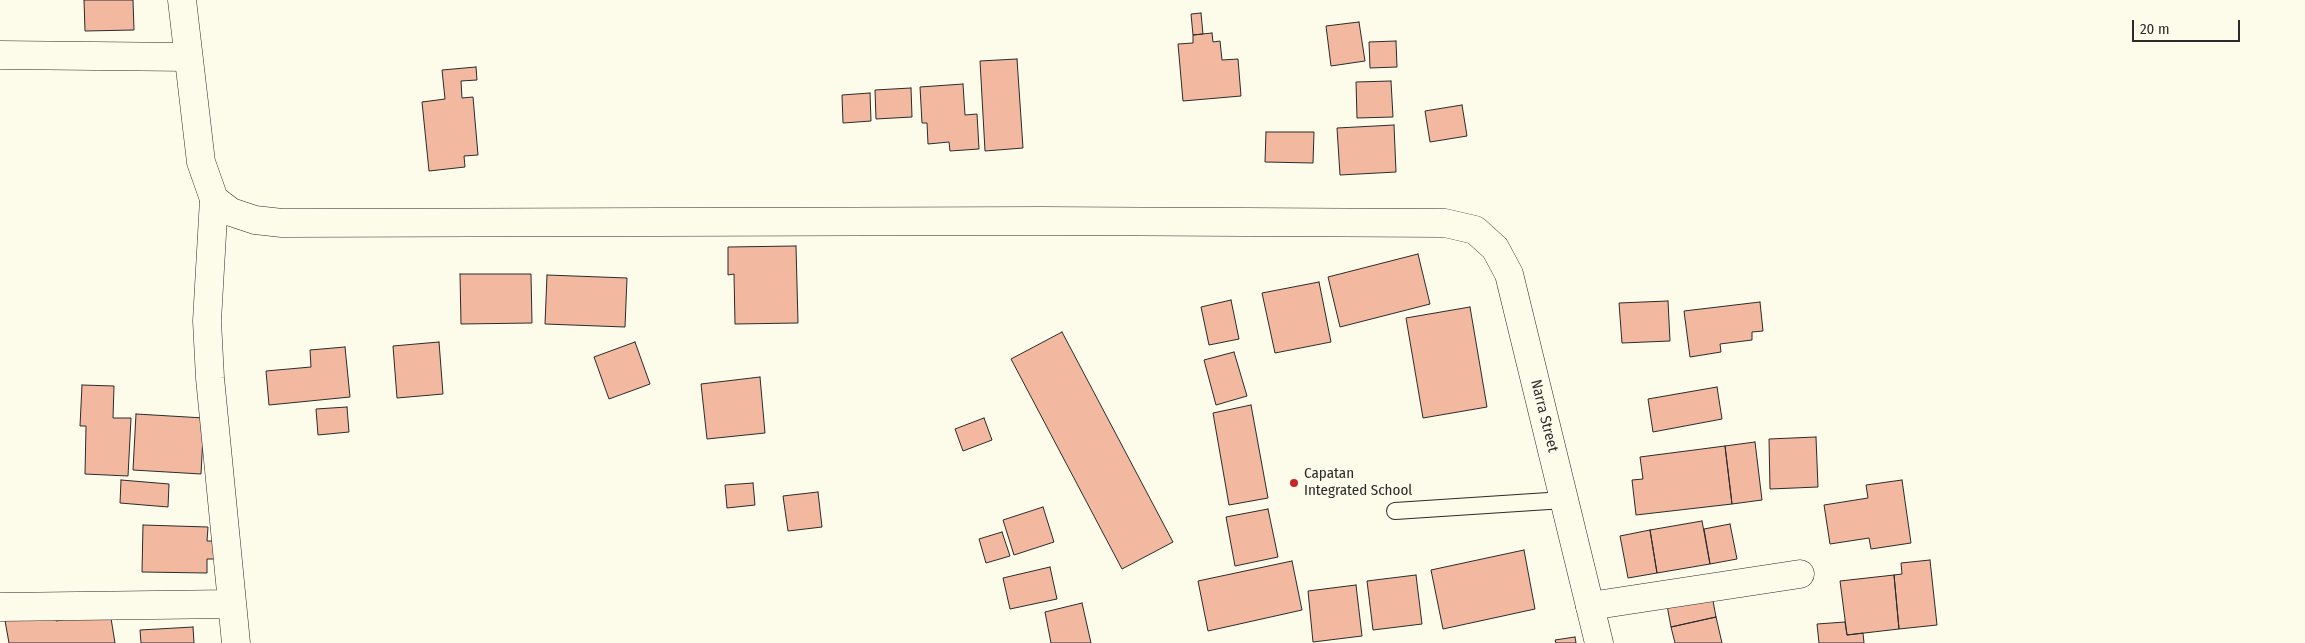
<!DOCTYPE html>
<html>
<head>
<meta charset="utf-8">
<style>
	body { margin:0 }
	#map { position:relative; width:2305px; height:643px; overflow:hidden; background:#fdfbea; font-family:"Fira Sans Condensed",sans-serif }
	canvas { display:block }
	.scale { position:absolute; left:2132px; top:20px; width:108px; height:22px; box-sizing:border-box; border:2px solid #2b2b2b; border-top:0; padding-left:6px; font-size:15px; line-height:18px; white-space:nowrap; color:#2b2b2b; -webkit-text-stroke:4px #fdfbea; paint-order:stroke }
</style>
</head>
<body>
<div id="map">
<canvas width="2305" height="643"></canvas>
<div class="scale">20 m</div>
</div>
<script>
const g = document.querySelector('canvas').getContext('2d');
g.lineJoin = 'round';
function paint(path, color) { g.fillStyle = color; g.fill(path, 'evenodd'); }
const shape = rows => new Path2D(rows.map(r => 'M' + r).join(''));
function stroke(path, color, width, dash) { g.strokeStyle = color; g.lineWidth = width; g.lineCap = dash ? 'butt' : 'round'; g.setLineDash(dash || []); g.stroke(path); }
function drawText(font, color, halo, rows, align = 'center') {
  g.font = font + ' "Fira Sans Condensed",sans-serif'; g.lineWidth = 4; g.setLineDash([]); g.textBaseline = 'middle'; g.strokeStyle = halo; g.fillStyle = color; for (const [text, x, y, turn = 0] of rows) {
    g.save(); g.translate(x, y); g.rotate((+turn || 0) * Math.PI / 180); g.textAlign = isNaN(turn) ? turn : align; if (halo) g.strokeText(text, 0, 0); g.fillText(text, 0, 0); g.restore();
  }
}
const building = shape([
	[84,0,133,0,134,30,85,31,84,0],
	[1201,13,1203,34,1193,35,1191,14,1201,13],
	[1359,22,1365,61,1331,66,1326,26,1359,22],
	[1212,33,1213,42,1220,41,1222,60,1238,59,1241,96,1183,101,1178,44,1193,43,1193,35,1212,33],
	[1396,41,1397,67,1370,68,1369,42,1396,41],
	[1017,59,1023,148,985,151,980,61,1017,59],
	[476,67,477,80,461,81,462,98,473,97,478,155,464,156,465,167,429,171,422,102,445,99,442,70,476,67],
	[1391,81,1393,117,1357,118,1356,82,1391,81],
	[963,84,965,115,977,114,979,149,950,151,949,142,928,144,927,123,922,123,920,87,963,84],
	[911,88,912,117,876,119,875,90,911,88],
	[870,93,871,121,843,123,842,95,870,93],
	[1462,105,1467,136,1430,142,1425,111,1462,105],
	[1394,125,1396,172,1340,175,1337,128,1394,125],
	[1266,132,1314,132,1313,163,1265,162,1266,132],
	[796,246,798,323,735,324,734,274,728,275,728,247,796,246],
	[1418,254,1430,304,1340,327,1328,277,1418,254],
	[460,274,531,274,532,323,461,324,460,274],
	[547,275,627,278,625,327,545,324,547,275],
	[1319,282,1331,342,1275,353,1262,293,1319,282],
	[1231,300,1239,339,1209,345,1201,307,1231,300],
	[1668,301,1670,341,1622,343,1619,303,1668,301],
	[1760,302,1763,331,1752,332,1752,340,1720,344,1721,352,1690,357,1684,311,1760,302],
	[1470,307,1487,407,1423,418,1406,318,1470,307],
	[1062,332,1173,542,1122,569,1011,359,1062,332],
	[439,342,443,394,397,398,393,346,439,342],
	[635,342,650,384,609,399,594,357,635,342],
	[345,347,350,397,269,405,266,371,311,367,310,350,345,347],
	[1234,352,1247,396,1216,405,1204,360,1234,352],
	[760,377,765,433,707,439,701,384,760,377],
	[82,385,114,386,113,418,131,418,128,476,85,474,86,426,80,426,82,385],
	[1717,387,1722,419,1653,432,1648,399,1717,387],
	[1251,405,1268,498,1229,505,1213,413,1251,405],
	[347,407,349,432,318,435,316,409,347,407],
	[136,414,204,418,201,474,133,470,136,414],
	[984,418,992,440,963,451,955,429,984,418],
	[1816,437,1818,487,1770,489,1769,439,1816,437],
	[1755,442,1762,500,1732,504,1725,446,1755,442],
	[1725,446,1732,504,1636,515,1632,480,1643,479,1640,457,1725,446],
	[121,480,169,484,168,507,120,503,121,480],
	[1902,480,1911,543,1871,549,1869,538,1830,544,1824,505,1868,498,1866,485,1902,480],
	[753,483,755,505,727,508,725,485,753,483],
	[818,492,822,527,788,531,783,496,818,492],
	[1043,507,1054,542,1014,555,1003,520,1043,507],
	[1268,509,1278,557,1235,566,1226,517,1268,509],
	[1702,521,1710,564,1657,573,1650,530,1702,521],
	[1730,524,1737,559,1710,564,1704,529,1730,524],
	[143,525,208,527,207,541,224,541,224,559,207,559,207,573,142,572,143,525],
	[1650,530,1657,573,1628,578,1620,536,1650,530],
	[1002,532,1010,556,986,563,979,539,1002,532],
	[1524,550,1535,609,1443,629,1431,570,1524,550],
	[1930,560,1937,625,1899,629,1894,575,1902,574,1901,563,1930,560],
	[1292,561,1302,610,1208,631,1198,581,1292,561],
	[1050,567,1057,599,1010,609,1003,578,1050,567],
	[1416,575,1422,624,1373,630,1367,581,1416,575],
	[1894,575,1899,629,1847,635,1840,581,1894,575],
	[1356,585,1362,636,1313,642,1308,591,1356,585],
	[1711,590,1716,617,1671,627,1666,600,1711,590],
	[1082,603,1091,643,1051,643,1045,612,1082,603],
	[53,608,56,621,110,612,115,643,9,643,4,615,53,608],
	[1716,617,1722,643,1675,643,1671,627,1716,617],
	[1845,622,1847,635,1863,633,1864,643,1819,643,1817,624,1845,622],
	[193,627,194,643,141,643,140,630,193,627],
	[1575,637,1576,643,1556,643,1555,640,1575,637]
]);
paint(building, '#f2b8a0');
stroke(building, '#2b2b2b', 1);
const lane = shape([
	[1395,511,1564,500]
]);
const street = shape([
	[0,55,188,57],
	[214,199,207,321,210,378,236,643],
	[1590,606,1800,574],
	[0,607,231,604]
]);
const secondary = shape([
	[182,0,201,162,214,199,231,212,255,220,282,223,1041,221,1445,223,1475,230,1495,248,1509,274,1599,643]
]);
stroke(lane, '#2b2b2b', 18);
stroke(street, '#2b2b2b', 29);
stroke(secondary, '#2b2b2b', 29);
stroke(lane, '#fdfbea', 16);
stroke(street, '#fdfbea', 28);
stroke(secondary, '#fdfbea', 28);
for (const [x, y, r, color] of [
	[1294,483,5,"#c62828"]
]) { const dot = new Path2D(); dot.arc(x, y, r, 0, 2 * Math.PI); g.fillStyle = color; g.fill(dot); stroke(dot, '#fdfbea', 2); }
drawText('15px', '#2b2b2b', '#fdfbea', [
	["Narra Street",1544,416,76]
]);
drawText('15px', '#2b2b2b', '#fdfbea', [
	["Capatan",1304,474],
	["Integrated School",1304,491]
], 'left');
</script>
</body>
</html>
